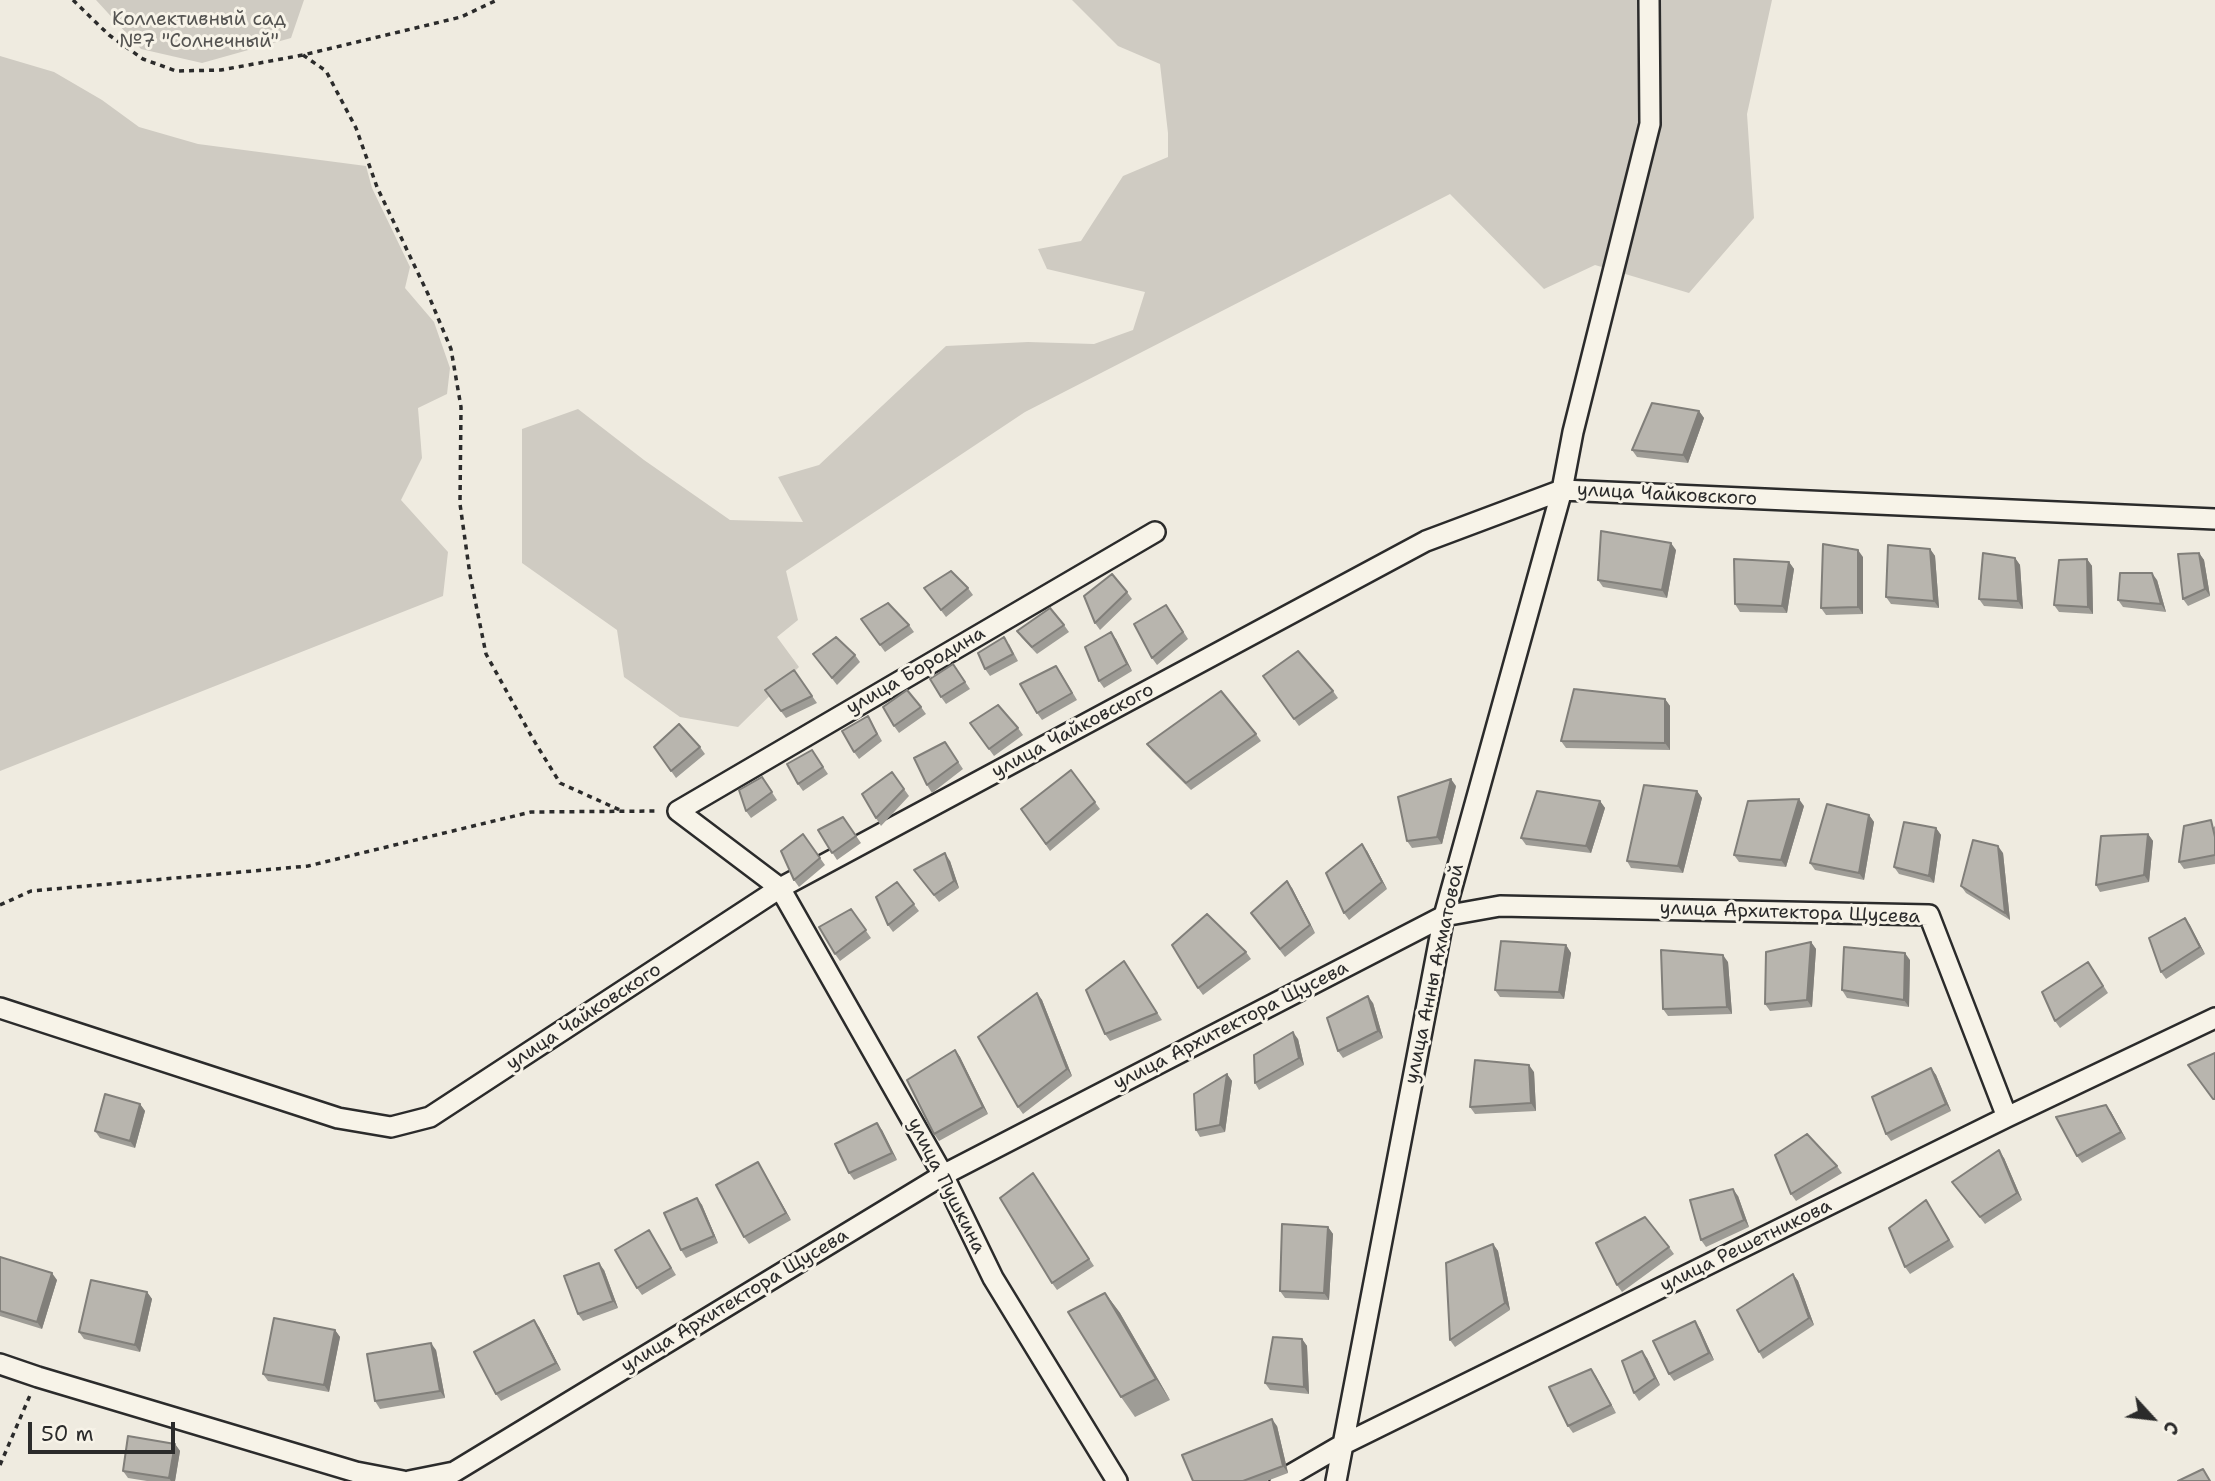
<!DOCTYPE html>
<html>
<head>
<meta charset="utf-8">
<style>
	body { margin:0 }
	#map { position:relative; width:2215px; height:1481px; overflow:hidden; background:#efebe0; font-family:"Shantell Sans",sans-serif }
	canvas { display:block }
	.north { position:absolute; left:2117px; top:1383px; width:70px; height:70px; -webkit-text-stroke:5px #f7f3e8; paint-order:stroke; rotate:117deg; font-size:19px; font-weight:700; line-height:28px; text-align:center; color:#2b2b2b }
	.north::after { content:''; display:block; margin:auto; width:24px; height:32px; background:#2b2b2b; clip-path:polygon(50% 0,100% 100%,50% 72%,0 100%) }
	.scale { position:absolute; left:28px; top:1422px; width:147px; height:32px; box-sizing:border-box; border:4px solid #2b2b2b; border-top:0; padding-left:9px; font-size:21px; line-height:24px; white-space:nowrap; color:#2b2b2b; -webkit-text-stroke:5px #f7f3e8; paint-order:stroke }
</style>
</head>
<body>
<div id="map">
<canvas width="2215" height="1481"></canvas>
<div class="north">С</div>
<div class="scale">50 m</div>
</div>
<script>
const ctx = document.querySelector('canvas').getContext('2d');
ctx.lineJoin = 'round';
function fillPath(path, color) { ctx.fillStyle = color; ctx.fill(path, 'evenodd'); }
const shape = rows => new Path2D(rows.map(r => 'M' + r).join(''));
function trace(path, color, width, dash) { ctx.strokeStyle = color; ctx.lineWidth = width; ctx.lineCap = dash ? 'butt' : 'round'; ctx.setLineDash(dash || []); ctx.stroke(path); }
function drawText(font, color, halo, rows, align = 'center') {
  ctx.font = font + ' "Shantell Sans",sans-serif'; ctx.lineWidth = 6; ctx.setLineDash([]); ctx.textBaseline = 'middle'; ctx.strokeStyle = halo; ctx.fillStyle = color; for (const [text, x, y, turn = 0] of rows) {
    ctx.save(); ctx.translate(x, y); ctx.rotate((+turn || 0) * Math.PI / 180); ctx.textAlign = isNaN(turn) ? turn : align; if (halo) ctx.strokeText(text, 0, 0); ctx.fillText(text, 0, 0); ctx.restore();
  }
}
fillPath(shape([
	[96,0,304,0,291,38,202,63,141,49],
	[1072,0,1772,0,1747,114,1754,218,1689,293,1595,265,1544,289,1450,194,1025,412,786,571,798,620,777,637,799,667,738,727,680,717,624,677,617,630,522,563,522,429,578,409,644,460,730,520,803,522,778,477,819,465,946,346,1028,342,1094,344,1133,330,1145,292,1047,269,1038,249,1081,241,1123,176,1168,157,1168,133,1160,64,1118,46],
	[0,56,54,72,102,100,139,127,198,144,366,166,372,188,410,267,405,288,434,322,450,368,447,394,418,408,422,458,401,500,448,552,443,596,0,771]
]), '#cfcbc2');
const minor = shape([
	[0,1008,338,1118,391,1127,430,1117,780,888,1426,541,1562,490,2215,519],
	[0,1364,38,1377,356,1472,403,1481],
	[409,1481,454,1472,943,1175,1444,916,1500,906,1929,915,2007,1117],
	[1117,1481,993,1278,943,1175,780,888,678,811,1155,532],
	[1280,1481,1342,1445,2007,1117,2215,1018],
	[1336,1481,1444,916,1562,490,1573,432,1650,124,1649,0]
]);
trace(minor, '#2b2b2b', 24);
trace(shape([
	[73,0,109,35,143,59,176,71,221,70,303,55,461,17,497,0],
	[303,55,326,71,356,128,377,187,428,294,451,349,461,407,460,504,470,575,486,654,533,739,560,783,622,811],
	[0,905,31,891,308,866,531,812,658,811],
	[0,1465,31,1393]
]), '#2b2b2b', 3.5, [5, 5]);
trace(minor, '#f7f3e8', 19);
fillPath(shape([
	[1699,411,1704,418,1688,463,1637,457,1632,450],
	[1930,549,1935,556,1939,608,1891,604,1886,597],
	[1676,550,1667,598,1603,587,1598,580],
	[2199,553,2204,560,2210,596,2188,606,2183,599],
	[1863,557,1863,614,1826,615,1821,608],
	[2015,558,2020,565,2023,609,1984,606,1979,599],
	[2087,559,2092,566,2093,614,2059,612,2054,605],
	[1789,562,1794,569,1787,613,1740,612,1735,604],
	[2157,580,2166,612,2123,607,2118,600],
	[924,588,968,588,973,595,946,617],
	[1127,592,1132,599,1100,630,1095,623],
	[1171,612,1188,639,1157,665,1152,658],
	[861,619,909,625,914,632,885,652],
	[1064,625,1069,632,1037,654,1022,638,1017,631],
	[1116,639,1132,671,1104,688,1099,681],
	[1009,644,1018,661,990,676,985,669],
	[813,654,855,655,860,662,837,685],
	[953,664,970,689,946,704,941,697],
	[794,670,817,703,786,718,765,690],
	[1061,673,1077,700,1042,720,1037,713],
	[1263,676,1333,691,1338,698,1299,726],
	[1665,699,1670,706,1670,750,1566,748,1561,741],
	[921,707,926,714,899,733,894,726],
	[868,716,882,741,859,759,854,752],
	[970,723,1018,728,1023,735,994,756],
	[1256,734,1261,741,1191,790,1152,751,1147,744],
	[945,742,963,769,932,793,927,785],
	[654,747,700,747,705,754,676,778],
	[812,750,828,774,803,791,798,784],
	[1071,770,1100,809,1050,851,1021,809],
	[892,772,909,796,881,826,876,818],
	[762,777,777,800,751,818,746,811],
	[1456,786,1442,844,1412,848,1407,841],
	[1697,791,1702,798,1683,873,1631,868,1627,861],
	[1600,801,1605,808,1591,853,1526,845,1521,838],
	[1804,806,1786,867,1739,862,1734,855],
	[1869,815,1874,822,1864,880,1815,870,1810,863],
	[843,817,861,843,837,860,818,830],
	[2215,826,2215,864,2184,869,2179,862],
	[1936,828,1941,835,1934,883,1899,874,1894,867],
	[803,834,825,865,799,887,794,880],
	[2148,834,2153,841,2149,882,2100,892,2096,885],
	[1367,851,1387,889,1349,920,1344,913],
	[2003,853,2010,920,1966,893,1961,886],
	[950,861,959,888,939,902,914,870],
	[897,882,919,911,893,932,888,925],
	[1292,888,1315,933,1285,957,1251,913],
	[851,909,871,938,840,961,835,954],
	[2185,918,2205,954,2166,979,2161,972],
	[1811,942,1816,949,1812,1007,1770,1011,1765,1004],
	[1566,945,1571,953,1564,999,1500,997,1495,990],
	[1246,952,1251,959,1203,995,1198,988],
	[1910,960,1909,1007,1847,998,1842,990],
	[1124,961,1162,1020,1110,1041,1105,1034],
	[1728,962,1732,1014,1668,1016,1663,1009],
	[2093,969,2108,993,2060,1028,2055,1021],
	[1037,993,1042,1000,1072,1076,1023,1114,1018,1107],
	[1373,1003,1383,1038,1343,1058,1338,1051],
	[1298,1039,1304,1065,1259,1090,1255,1083],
	[955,1050,960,1057,988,1114,939,1141,934,1134],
	[1931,1068,1936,1075,1951,1111,1891,1141,1886,1134],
	[1534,1072,1536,1111,1475,1114,1470,1107],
	[1227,1074,1232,1081,1225,1132,1200,1137,1196,1130],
	[140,1104,145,1111,135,1148,100,1138,95,1131],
	[2106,1105,2111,1112,2126,1139,2082,1163,2077,1156],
	[882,1130,897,1160,854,1180,849,1173],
	[2004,1158,2022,1200,1985,1224,1952,1182],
	[1837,1166,1842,1173,1796,1201,1791,1194],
	[762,1169,791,1220,749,1244,744,1237],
	[1033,1173,1094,1266,1057,1290,1052,1283],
	[1738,1196,1749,1227,1706,1247,1701,1240],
	[697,1198,702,1205,718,1243,686,1258,681,1250],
	[1931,1208,1954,1247,1910,1274,1905,1267],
	[1328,1227,1333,1234,1329,1300,1285,1298,1280,1291],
	[649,1230,676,1275,642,1295,637,1288],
	[1493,1244,1498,1251,1510,1310,1455,1347,1450,1340],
	[1669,1247,1674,1254,1622,1292,1617,1285],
	[0,1257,57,1280,42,1329,0,1316],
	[604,1270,618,1308,583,1321,578,1314],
	[1793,1274,1798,1281,1814,1325,1763,1359,1759,1352],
	[147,1292,152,1299,140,1352,84,1339,79,1332],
	[1105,1293,1120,1313,1170,1400,1135,1417,1121,1397],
	[539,1327,561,1370,501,1401,496,1394],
	[1700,1329,1714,1360,1674,1381,1669,1374],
	[335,1330,340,1337,329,1392,268,1381,263,1374],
	[1302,1339,1307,1346,1309,1394,1270,1390,1265,1383],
	[436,1350,445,1398,380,1409,375,1401],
	[1647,1358,1660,1385,1639,1401,1634,1393],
	[1591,1369,1616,1413,1573,1433,1568,1426],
	[1277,1426,1288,1473,1267,1481,1193,1481],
	[175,1444,180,1451,175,1481,147,1481,128,1478,123,1471]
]), '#9e9c96');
fillPath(shape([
	[1699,411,1704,418,1688,463,1683,455],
	[1671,543,1676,550,1667,598,1662,590],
	[1930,549,1935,556,1939,608,1934,601],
	[1858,550,1863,557,1863,614,1858,607],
	[2199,553,2204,560,2210,596,2205,589],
	[2015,558,2020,565,2023,609,2018,601],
	[2087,559,2092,566,2093,614,2088,607],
	[1789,562,1794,569,1787,613,1782,606],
	[2152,573,2157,580,2166,612,2161,604],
	[1111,632,1116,639,1132,671,1127,664],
	[1665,699,1670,706,1670,750,1665,743],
	[1451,779,1456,786,1442,844,1437,837],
	[1697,791,1702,798,1683,873,1678,866],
	[1799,799,1804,806,1786,867,1781,860],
	[1600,801,1605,808,1591,853,1586,846],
	[1869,815,1874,822,1864,880,1859,873],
	[1936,828,1941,835,1934,883,1929,876],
	[2148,834,2153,841,2149,882,2144,875],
	[1362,844,1367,851,1387,889,1382,882],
	[1998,846,2003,853,2010,920,2005,913],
	[945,853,950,861,959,888,954,881],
	[1287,881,1292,888,1315,933,1310,925],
	[2185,918,2190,925,2205,954,2200,947],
	[1811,942,1816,949,1812,1007,1807,1000],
	[1566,945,1571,953,1564,999,1559,992],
	[1905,953,1910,960,1909,1007,1904,1000],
	[1723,955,1728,962,1732,1014,1727,1007],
	[1037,993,1042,1000,1072,1076,1067,1069],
	[1368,996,1373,1003,1383,1038,1378,1031],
	[1293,1032,1298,1039,1304,1065,1299,1058],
	[955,1050,960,1057,988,1114,983,1107],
	[1529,1065,1534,1072,1536,1111,1531,1103],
	[1931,1068,1936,1075,1951,1111,1946,1104],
	[1227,1074,1232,1081,1225,1132,1220,1125],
	[140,1104,145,1111,135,1148,130,1141],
	[2106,1105,2111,1112,2126,1139,2121,1132],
	[877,1123,882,1130,897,1160,892,1153],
	[1999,1150,2004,1158,2022,1200,2017,1193],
	[758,1162,762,1169,791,1220,786,1213],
	[1733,1189,1738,1196,1749,1227,1744,1220],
	[697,1198,702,1205,718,1243,714,1236],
	[1328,1227,1333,1234,1329,1300,1324,1293],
	[1493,1244,1498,1251,1510,1310,1505,1303],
	[599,1263,604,1270,618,1308,613,1301],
	[52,1273,57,1280,42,1329,37,1322],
	[1793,1274,1798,1281,1814,1325,1809,1318],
	[147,1292,152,1299,140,1352,135,1345],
	[1105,1293,1120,1313,1170,1400,1156,1379],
	[534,1320,539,1327,561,1370,556,1363],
	[1695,1321,1700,1329,1714,1360,1709,1353],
	[335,1330,340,1337,329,1392,324,1385],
	[1302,1339,1307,1346,1309,1394,1304,1387],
	[431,1343,436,1350,445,1398,440,1391],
	[1642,1351,1647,1358,1660,1385,1655,1378],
	[1591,1369,1596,1376,1616,1413,1611,1405],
	[1272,1419,1277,1426,1288,1473,1283,1466],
	[175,1444,180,1451,175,1481,171,1481,169,1478]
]), '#817f7a');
const building = shape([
	[1652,403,1699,411,1683,455,1632,450,1652,403],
	[1601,531,1671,543,1662,590,1598,580,1601,531],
	[1823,544,1858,550,1858,607,1821,608,1823,544],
	[1888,545,1930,549,1934,601,1886,597,1888,545],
	[1983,553,2015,558,2018,601,1979,599,1983,553],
	[2199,553,2205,589,2183,599,2178,554,2199,553],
	[1734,559,1789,562,1782,606,1735,604,1734,559],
	[2087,559,2088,607,2054,605,2059,560,2087,559],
	[951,571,968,588,941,610,924,588,951,571],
	[2120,573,2152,573,2161,604,2118,600,2120,573],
	[1112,574,1127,592,1095,623,1084,596,1112,574],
	[888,603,909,625,880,645,861,619,888,603],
	[1166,605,1183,632,1152,658,1134,624,1166,605],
	[1050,608,1064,625,1032,647,1017,631,1050,608],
	[1111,632,1127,664,1099,681,1085,647,1111,632],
	[836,637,855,655,832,678,813,654,836,637],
	[1004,637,1013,654,985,669,978,653,1004,637],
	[1298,651,1333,691,1294,719,1263,676,1298,651],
	[953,664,965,682,941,697,930,679,953,664],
	[1056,666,1072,693,1037,713,1020,684,1056,666],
	[794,670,812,696,781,711,765,690,794,670],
	[1574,689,1665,699,1665,743,1561,741,1574,689],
	[907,690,921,707,894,726,883,707,907,690],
	[1221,691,1256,734,1186,783,1147,744,1221,691],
	[998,705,1018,728,989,749,970,723,998,705],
	[868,716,877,734,854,752,842,731,868,716],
	[679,724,700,747,671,771,654,747,679,724],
	[945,742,958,762,927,785,914,758,945,742],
	[812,750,823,767,798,784,787,764,812,750],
	[1071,770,1095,802,1046,844,1021,809,1071,770],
	[892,772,904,789,876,818,862,794,892,772],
	[762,777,772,792,746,811,739,790,762,777],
	[1451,779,1437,837,1407,841,1398,797,1451,779],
	[1644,785,1697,791,1678,866,1627,861,1644,785],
	[1537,791,1600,801,1586,846,1521,838,1537,791],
	[1799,799,1781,860,1734,855,1748,801,1799,799],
	[1827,804,1869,815,1859,873,1810,863,1827,804],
	[843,817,856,836,832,853,818,830,843,817],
	[2211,820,2215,837,2215,855,2179,862,2184,826,2211,820],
	[1904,822,1936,828,1929,876,1894,867,1904,822],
	[803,834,820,858,794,880,781,851,803,834],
	[2148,834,2144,875,2096,885,2101,836,2148,834],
	[1973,840,1998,846,2005,913,1961,886,1973,840],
	[1362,844,1382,882,1344,913,1326,873,1362,844],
	[945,853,954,881,934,895,914,870,945,853],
	[1287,881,1310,925,1280,949,1251,913,1287,881],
	[897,882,914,904,888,925,876,897,897,882],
	[851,909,866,930,835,954,819,927,851,909],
	[1207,914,1246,952,1198,988,1172,945,1207,914],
	[2185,918,2200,947,2161,972,2149,938,2185,918],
	[1501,941,1566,945,1559,992,1495,990,1501,941],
	[1811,942,1807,1000,1765,1004,1766,952,1811,942],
	[1844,947,1905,953,1904,1000,1842,990,1844,947],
	[1661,950,1723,955,1727,1007,1663,1009,1661,950],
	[1124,961,1157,1013,1105,1034,1086,990,1124,961],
	[2088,962,2103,986,2055,1021,2042,992,2088,962],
	[1037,993,1067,1069,1018,1107,978,1037,1037,993],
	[1368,996,1378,1031,1338,1051,1327,1018,1368,996],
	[1293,1032,1299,1058,1255,1083,1254,1055,1293,1032],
	[955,1050,983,1107,934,1134,907,1080,955,1050],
	[2215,1053,2215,1099,2213,1099,2188,1065,2215,1053],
	[1475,1060,1529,1065,1531,1103,1470,1107,1475,1060],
	[1931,1068,1946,1104,1886,1134,1872,1097,1931,1068],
	[1227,1074,1220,1125,1196,1130,1194,1094,1227,1074],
	[105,1094,140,1104,130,1141,95,1131,105,1094],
	[2106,1105,2121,1132,2077,1156,2056,1117,2106,1105],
	[877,1123,892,1153,849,1173,835,1144,877,1123],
	[1807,1134,1837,1166,1791,1194,1775,1155,1807,1134],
	[1999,1150,2017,1193,1980,1217,1952,1182,1999,1150],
	[758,1162,786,1213,744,1237,716,1185,758,1162],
	[1033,1173,1089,1259,1052,1283,1000,1198,1033,1173],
	[1733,1189,1744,1220,1701,1240,1690,1200,1733,1189],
	[697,1198,714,1236,681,1250,664,1213,697,1198],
	[1926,1200,1949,1240,1905,1267,1889,1228,1926,1200],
	[1645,1217,1669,1247,1617,1285,1596,1243,1645,1217],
	[1282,1224,1328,1227,1324,1293,1280,1291,1282,1224],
	[649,1230,671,1268,637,1288,615,1250,649,1230],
	[1493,1244,1505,1303,1450,1340,1446,1263,1493,1244],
	[0,1257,52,1273,37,1322,0,1311,0,1257],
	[599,1263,613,1301,578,1314,564,1276,599,1263],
	[1793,1274,1809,1318,1759,1352,1737,1310,1793,1274],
	[91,1280,147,1292,135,1345,79,1332,91,1280],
	[1105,1293,1156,1379,1121,1397,1068,1312,1105,1293],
	[274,1318,335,1330,324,1385,263,1374,274,1318],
	[534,1320,556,1363,496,1394,474,1352,534,1320],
	[1695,1321,1709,1353,1669,1374,1653,1341,1695,1321],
	[1273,1337,1302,1339,1304,1387,1265,1383,1273,1337],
	[431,1343,440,1391,375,1401,367,1354,431,1343],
	[1642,1351,1655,1378,1634,1393,1622,1361,1642,1351],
	[1591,1369,1611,1405,1568,1426,1549,1387,1591,1369],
	[1272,1419,1283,1466,1243,1481,1193,1481,1182,1455,1272,1419],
	[128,1436,175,1444,169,1478,123,1471,128,1436],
	[2203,1469,2210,1481,2178,1481,2203,1469]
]);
fillPath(building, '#b8b5ae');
trace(building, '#817f7a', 2);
drawText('19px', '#545351', '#f7f3e8', [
	["Коллективный сад",199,20],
	["№7 \"Солнечный\"",199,42]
]);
drawText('19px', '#2b2b2b', '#f7f3e8', [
	["улица Чайковского",1667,495,3],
	["улица Бородина",916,671,-30],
	["улица Чайковского",1073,731,-28],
	["улица Архитектора Щусева",1790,913,2],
	["улица Анны Ахматовой",1435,974,-78],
	["улица Чайковского",584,1017,-33],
	["улица Архитектора Щусева",1231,1026,-27],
	["улица Пушкина",946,1186,63],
	["улица Решетникова",1746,1246,-26],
	["улица Архитектора Щусева",735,1301,-31]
]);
</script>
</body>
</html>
